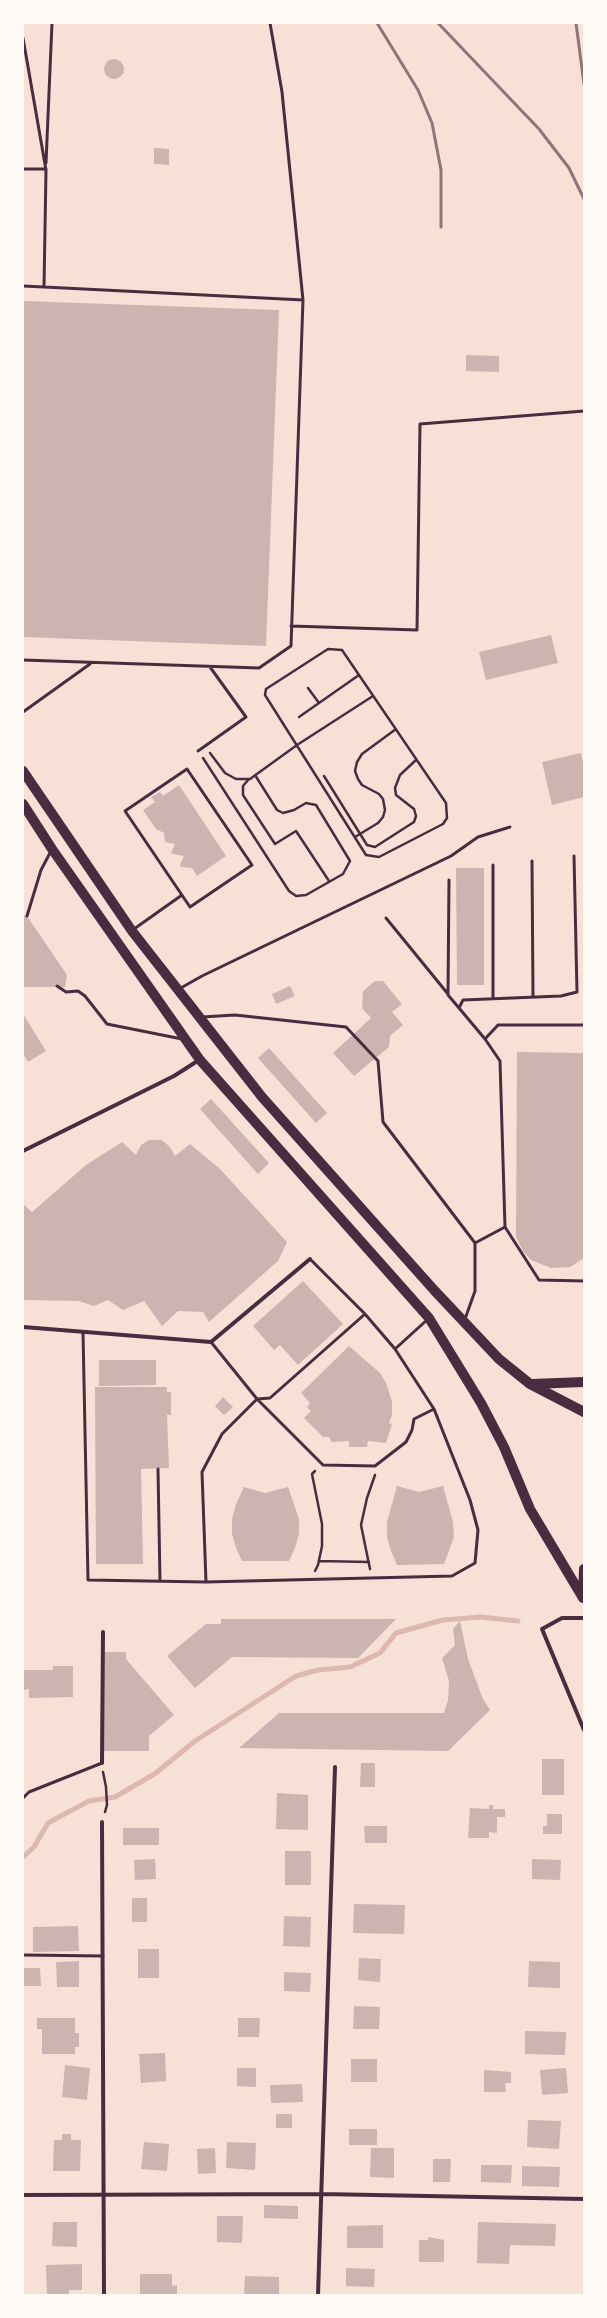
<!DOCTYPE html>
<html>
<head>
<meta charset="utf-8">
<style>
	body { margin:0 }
	#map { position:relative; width:607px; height:2318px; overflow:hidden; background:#f7e1d7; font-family:"Work Sans",sans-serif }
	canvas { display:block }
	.frame { position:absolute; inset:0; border:24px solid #fffaf5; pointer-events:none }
</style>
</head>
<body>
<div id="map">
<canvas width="607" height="2318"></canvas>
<div class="frame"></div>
</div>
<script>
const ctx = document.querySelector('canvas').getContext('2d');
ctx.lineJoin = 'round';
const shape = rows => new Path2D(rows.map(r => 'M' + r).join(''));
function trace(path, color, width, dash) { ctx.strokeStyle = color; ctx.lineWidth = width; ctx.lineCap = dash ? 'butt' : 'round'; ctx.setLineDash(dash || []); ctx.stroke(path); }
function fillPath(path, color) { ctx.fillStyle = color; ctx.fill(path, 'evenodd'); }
trace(shape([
	[23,1857,34,1847,48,1823,89,1801,115,1797,156,1773,195,1741,296,1676,318,1670,350,1667,380,1653,396,1633,443,1620,481,1617,518,1621]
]), '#dcb8b0', 5);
fillPath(shape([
	'104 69a10 10 0 1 1 20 0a10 10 0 1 1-20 0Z',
	[154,148,169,149,169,165,154,164],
	[23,301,279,310,266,646,23,637],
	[466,355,499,356,499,372,466,371],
	[551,635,558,663,486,680,479,652],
	[581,753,584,767,584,797,552,805,542,762],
	[179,785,226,856,197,876,192,868,181,867,180,865,184,856,173,854,171,853,175,844,165,842,164,833,156,829,143,810,155,802,151,797,160,792,163,796],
	[456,868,484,868,484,985,457,985],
	[23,915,27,916,67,975,65,987,23,987],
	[375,981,383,981,402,1004,392,1012,403,1025,390,1036,389,1047,354,1076,333,1053,371,1018,362,1008,363,991],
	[290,986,295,996,276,1004,272,994],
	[23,1014,46,1051,28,1062,23,1054],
	[269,1048,327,1113,316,1123,258,1058],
	[517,1052,584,1053,584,1258,570,1267,551,1268,531,1260,523,1251,516,1237],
	[211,1099,269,1163,258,1174,200,1109],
	[149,1140,162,1140,170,1147,175,1156,190,1144,220,1169,287,1242,278,1261,209,1322,203,1312,178,1311,162,1326,144,1301,123,1310,108,1300,94,1306,79,1301,23,1300,23,1204,32,1212,86,1165,122,1142,136,1155,141,1145],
	[303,1281,343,1324,298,1365,280,1345,274,1350,253,1326],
	[349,1346,380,1373,386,1383,392,1401,392,1415,389,1423,392,1424,386,1443,368,1441,367,1447,349,1447,349,1441,332,1442,329,1437,323,1437,304,1418,311,1411,307,1407,310,1403,301,1393],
	[99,1360,156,1360,156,1385,99,1386],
	[95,1387,167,1387,167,1392,171,1392,171,1415,167,1415,169,1468,141,1469,143,1564,96,1564],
	[223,1397,233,1407,224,1415,215,1406],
	[397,1486,419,1492,443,1486,453,1522,454,1537,444,1564,397,1565,391,1551,387,1537,387,1522],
	[244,1487,265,1493,288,1487,299,1519,299,1534,295,1548,289,1561,242,1561,236,1548,232,1534,232,1519,236,1504],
	[221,1619,396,1619,358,1658,232,1657,195,1688,167,1656,206,1624,221,1624],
	[460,1621,468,1659,483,1699,490,1710,448,1751,239,1748,279,1713,444,1713,448,1700,449,1681,442,1658,455,1645,453,1629],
	[103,1652,126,1652,126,1659,174,1715,149,1736,149,1751,103,1751],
	[53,1666,73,1666,73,1697,29,1698,29,1689,23,1690,23,1670,53,1670],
	[542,1759,564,1759,564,1795,542,1795],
	[361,1763,375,1763,375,1787,360,1787],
	[277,1793,308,1795,308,1830,276,1829],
	[489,1805,493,1805,493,1809,505,1809,505,1817,497,1817,497,1833,489,1832,489,1838,468,1838,470,1808,489,1809],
	[547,1814,562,1814,562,1834,543,1834,543,1826,547,1826],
	[364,1826,387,1826,387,1843,365,1843],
	[123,1828,159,1828,159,1845,123,1845],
	[285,1851,311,1851,311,1885,285,1885],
	[155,1859,156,1879,135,1880,134,1860],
	[532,1859,561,1860,560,1880,532,1879],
	[132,1898,147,1898,147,1922,132,1922],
	[354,1904,405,1905,404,1934,353,1933],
	[284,1916,311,1917,310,1947,283,1946],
	[78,1926,79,1951,33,1952,33,1927],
	[138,1949,159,1949,159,1978,138,1978],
	[359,1958,381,1959,380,1982,358,1980],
	[79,1961,79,1987,57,1987,56,1962],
	[529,1961,560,1962,560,1988,528,1987],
	[23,1968,40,1968,41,1986,23,1986],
	[284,1972,311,1973,310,1992,284,1991],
	[354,2006,380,2007,379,2029,353,2029],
	[37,2018,75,2018,75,2033,79,2033,79,2047,75,2047,75,2054,42,2054,42,2029,37,2029],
	[238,2018,260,2018,259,2037,238,2037],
	[525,2031,566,2032,565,2055,525,2054],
	[165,2053,166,2081,141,2083,139,2054],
	[351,2059,377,2059,377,2082,351,2082],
	[65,2065,90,2068,87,2100,62,2097],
	[237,2068,256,2068,256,2087,237,2086],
	[566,2068,568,2093,542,2095,540,2070],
	[484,2070,511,2072,511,2083,505,2083,506,2092,484,2092],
	[302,2084,303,2102,271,2103,270,2085],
	[276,2114,292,2114,292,2128,276,2128],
	[528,2120,561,2121,559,2149,527,2147],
	[349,2129,377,2129,377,2145,349,2145],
	[62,2134,71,2134,71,2140,81,2140,80,2171,53,2171,54,2140,62,2140],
	[144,2142,169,2144,167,2171,141,2169],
	[227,2142,256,2143,255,2170,226,2168],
	[215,2148,216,2173,198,2174,197,2149],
	[371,2148,394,2148,394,2178,370,2177],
	[433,2159,451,2159,450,2182,433,2182],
	[481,2165,512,2165,511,2183,481,2182],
	[522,2166,560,2167,559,2187,522,2186],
	[264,2205,298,2206,298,2219,264,2218],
	[217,2216,243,2216,242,2243,217,2242],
	[53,2222,77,2222,77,2247,52,2246],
	[478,2222,556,2224,555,2246,510,2245,509,2264,477,2263],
	[383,2225,383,2248,347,2248,347,2226],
	[428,2237,444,2240,444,2262,419,2262,419,2240,428,2240],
	[82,2264,82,2290,69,2290,69,2295,47,2295,46,2265],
	[346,2268,375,2269,374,2287,346,2286],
	[140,2274,172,2274,172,2286,177,2285,177,2294,140,2295],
	[245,2276,279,2277,279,2295,244,2295]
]), '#ccb4b1');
trace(shape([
	[328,649,342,650,446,803,447,818,443,824,379,857,366,855,265,695,266,689,328,649],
	[308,688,319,703],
	[299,717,359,675],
	[210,753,225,773,236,779,250,779,297,745,373,696],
	[203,758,289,891,296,896,306,895,343,874,350,861,316,805,306,803,294,810,283,813,277,810,255,775],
	[324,776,367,845,375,847,414,822,416,816,414,809,396,795,395,788,400,775,416,760],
	[249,779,243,786,243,795,275,844,296,831,329,881],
	[355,837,378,823,383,817,385,810,383,799,379,794,362,785,358,779,355,771,357,762,362,754,396,729],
	[319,1561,369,1562],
	[370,1569,361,1525,367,1498,375,1475],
	[315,1571,318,1565,322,1546,322,1524,312,1474,315,1471],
	[103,1772,106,1787,107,1805,105,1812]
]), '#4a2c40', 2.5);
trace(shape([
	[270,23,282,92,303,300],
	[23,38,46,170,44,287,23,286],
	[46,163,52,23],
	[23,169,46,169],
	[291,626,417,630,420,424,584,411],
	[23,660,259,668,291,646,303,300,44,287],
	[23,712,90,664],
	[198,751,246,717,210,667],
	[187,769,252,865,190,907,125,811,187,769],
	[532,861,533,996],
	[493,865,493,998],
	[449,880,448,995,459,1008],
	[27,916,41,870,51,851],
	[386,918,448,994],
	[134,929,182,895],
	[57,986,66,992,78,991,85,996,107,1024,182,1039],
	[179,989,202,976,451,856,478,837,510,827],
	[202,1017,235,1015,346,1027,378,1061,383,1122,475,1243,475,1291,465,1319],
	[485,1039,459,1008,463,1000,561,996,577,992,574,856],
	[505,1227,500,1061,485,1039,498,1025,584,1025],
	[475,1243,505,1227,539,1280,584,1281],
	[365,1314,270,1398,257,1399,222,1434,202,1472,206,1582,452,1576,475,1563,478,1530,470,1500,434,1409],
	[83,1332,88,1580,206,1582],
	[211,1342,257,1399,323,1465,375,1466,406,1442,412,1430,414,1419,434,1409,395,1349,365,1314,310,1259],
	[395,1349,428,1319],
	[158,1469,160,1581],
	[23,1798,29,1792,102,1763],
	[23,1955,103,1956]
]), '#4a2c40', 3);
trace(shape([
	[23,1151,174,1076,199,1060],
	[23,1327,211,1342,310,1259],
	[584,1618,562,1618,542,1629,584,1730],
	[102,1763,103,1632],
	[102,1822,104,2295],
	[23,2195,322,2194,584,2199],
	[318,2295,335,1767]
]), '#4a2c40', 4);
trace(shape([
	[23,771,132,931,262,1097,434,1290,499,1359,530,1384,584,1412],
	[23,804,52,849,200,1060,429,1318,481,1403,504,1447,530,1509,583,1598],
	[532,1384,584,1382],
	[583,1597,584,1569]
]), '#4a2c40', 10);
trace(shape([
	[377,23,418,90,432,123,441,170,441,227],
	[438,23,539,129,569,168,584,199],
	[576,23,584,84]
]), '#8f747c', 3);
</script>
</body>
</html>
